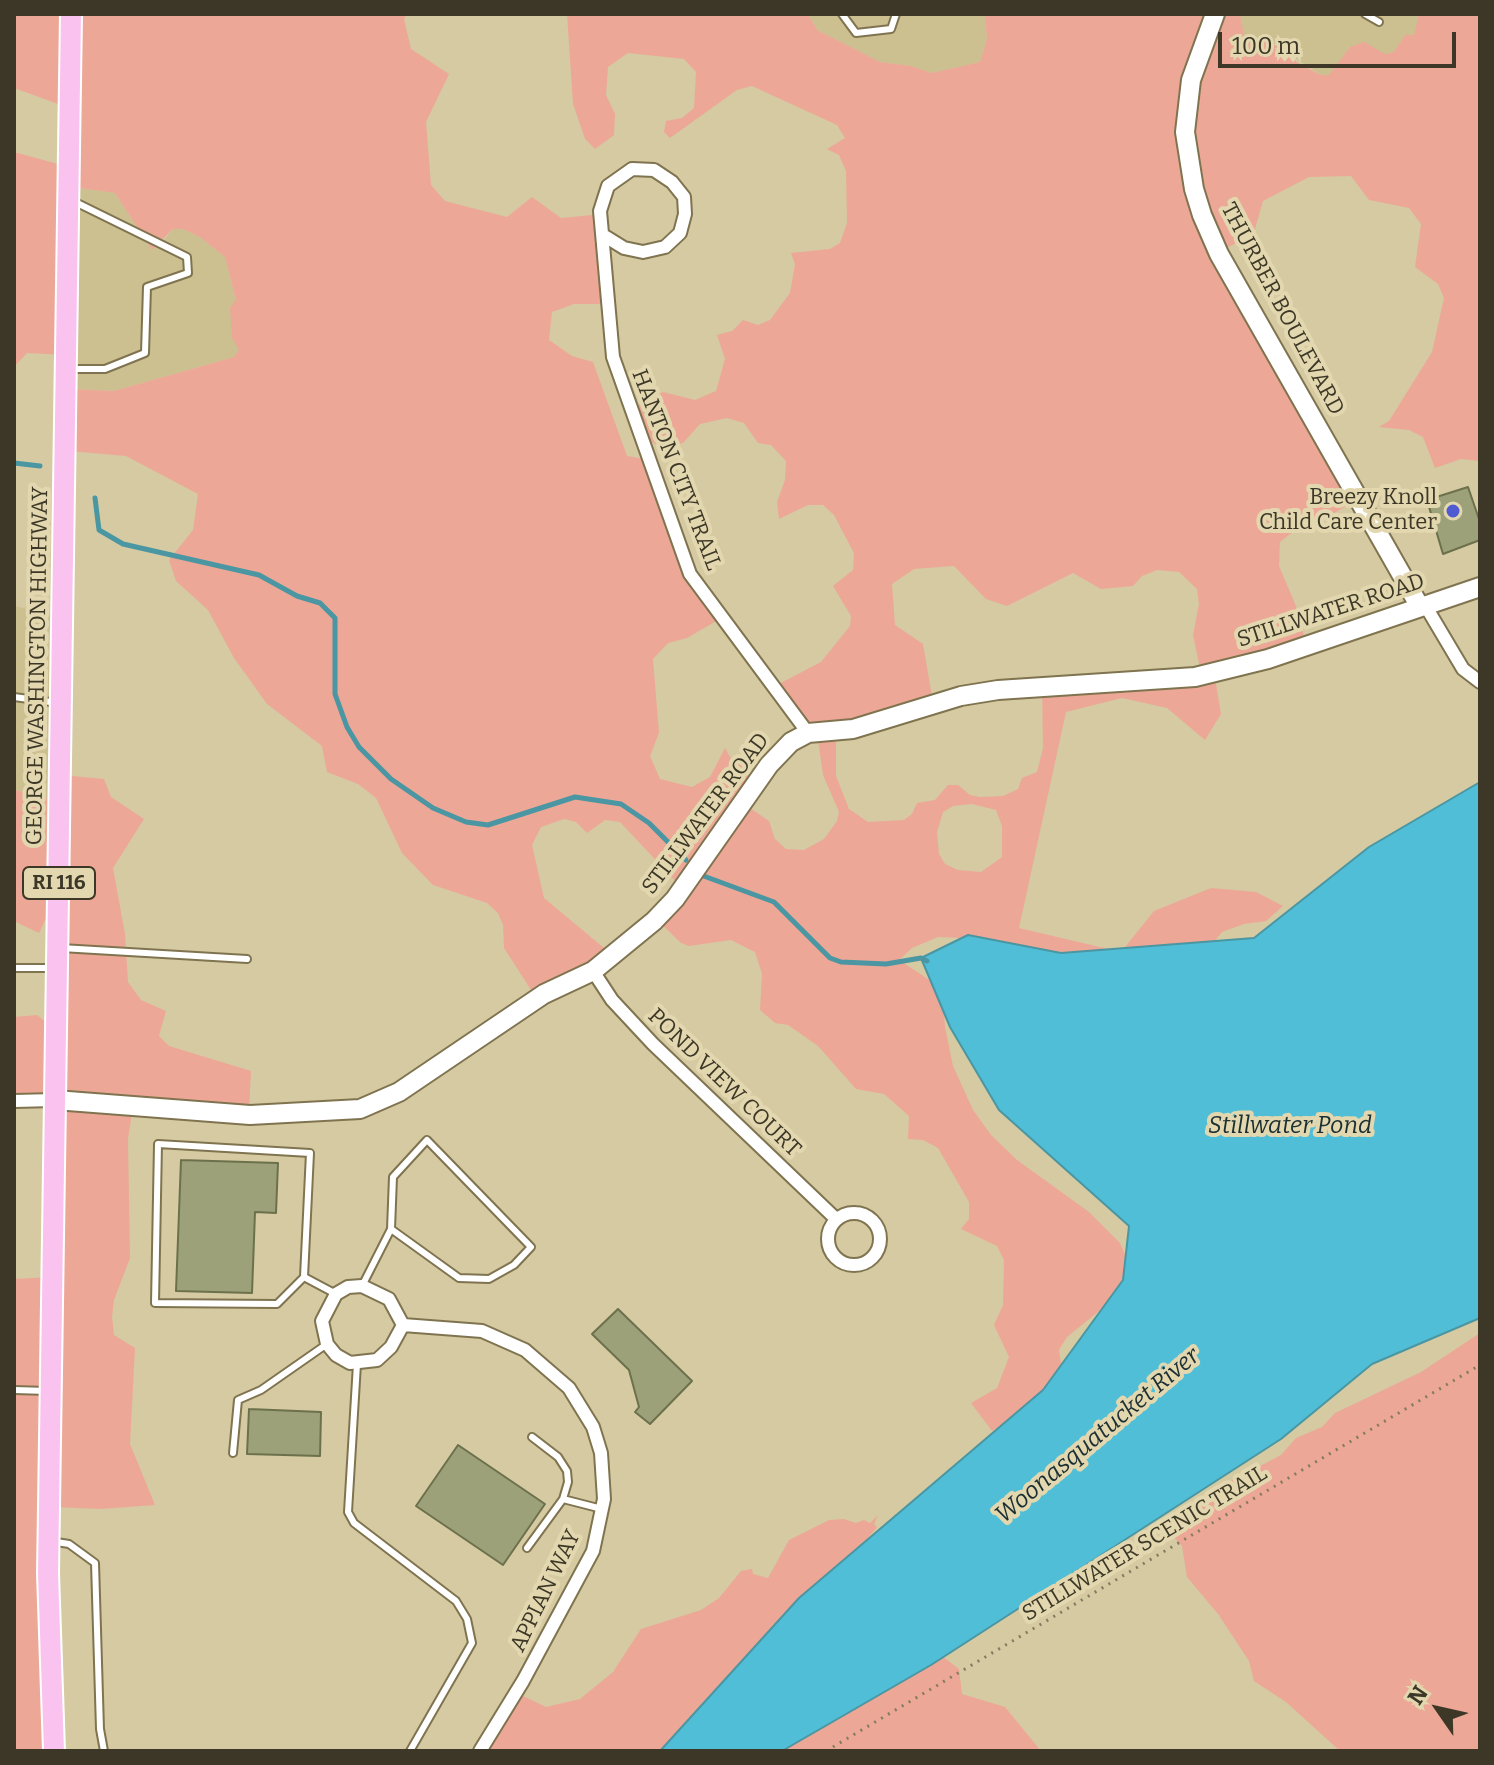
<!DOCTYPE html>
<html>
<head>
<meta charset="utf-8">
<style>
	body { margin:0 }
	#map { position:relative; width:1494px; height:1765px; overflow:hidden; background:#d5caa2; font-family:Bitter,serif }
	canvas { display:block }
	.frame { position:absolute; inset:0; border:16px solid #3c3727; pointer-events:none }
	.north { position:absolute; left:1398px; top:1669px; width:80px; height:80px; -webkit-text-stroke:6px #e2d7ae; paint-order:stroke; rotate:304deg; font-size:22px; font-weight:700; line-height:32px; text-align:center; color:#3c3727 }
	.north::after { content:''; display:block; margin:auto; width:28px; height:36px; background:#3c3727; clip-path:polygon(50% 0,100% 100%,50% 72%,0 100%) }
	.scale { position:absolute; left:1218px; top:32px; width:238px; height:36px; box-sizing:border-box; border:4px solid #3c3727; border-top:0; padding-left:10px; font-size:24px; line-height:28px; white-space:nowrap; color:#3c3727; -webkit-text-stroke:6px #e2d7ae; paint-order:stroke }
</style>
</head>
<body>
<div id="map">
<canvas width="1494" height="1765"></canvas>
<div class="frame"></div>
<div class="north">N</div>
<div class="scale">100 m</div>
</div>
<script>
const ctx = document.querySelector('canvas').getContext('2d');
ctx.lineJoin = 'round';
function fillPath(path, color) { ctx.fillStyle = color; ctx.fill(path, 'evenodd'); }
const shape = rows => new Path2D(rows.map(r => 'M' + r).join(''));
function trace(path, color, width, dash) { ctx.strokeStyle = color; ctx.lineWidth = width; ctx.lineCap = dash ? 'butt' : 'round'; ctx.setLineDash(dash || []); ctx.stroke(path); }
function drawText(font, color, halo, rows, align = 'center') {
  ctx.font = font + ' Bitter,serif'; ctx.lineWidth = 8; ctx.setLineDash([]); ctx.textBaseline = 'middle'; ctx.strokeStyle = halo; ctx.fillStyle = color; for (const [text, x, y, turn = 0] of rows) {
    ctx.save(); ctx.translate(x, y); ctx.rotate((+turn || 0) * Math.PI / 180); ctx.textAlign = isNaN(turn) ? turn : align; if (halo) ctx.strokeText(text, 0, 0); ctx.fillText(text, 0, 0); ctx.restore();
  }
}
fillPath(shape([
	[808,14,985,14,987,39,980,62,932,73,911,66,880,62,817,30],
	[1240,14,1419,14,1421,16,1414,35,1405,35,1394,52,1385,54,1350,47,1330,75,1321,75,1269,41,1244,36],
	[72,187,115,193,152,249,161,244,173,229,183,229,200,237,225,257,236,300,239,349,234,357,114,391,70,389],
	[14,606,64,617,57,797,46,800,46,796,14,790]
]), '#ccbf90');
fillPath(shape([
	[14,14,407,14,404,19,411,49,449,74,426,122,431,185,445,201,507,217,532,197,561,218,603,214,606,304,574,304,552,312,549,340,572,356,593,362,627,456,646,459,687,572,718,620,687,638,668,643,653,659,659,733,650,756,660,779,692,787,710,777,725,748,730,757,757,777,741,802,769,821,775,839,786,849,804,850,824,839,837,821,839,812,823,775,817,733,805,732,775,686,821,662,850,626,851,616,833,586,853,570,854,553,834,515,823,505,808,505,779,519,777,502,785,480,786,461,771,445,758,443,744,423,727,418,700,424,683,443,661,447,636,433,628,410,663,392,695,400,716,391,725,359,717,335,732,331,743,320,758,325,770,320,790,293,795,264,791,253,830,249,840,243,847,223,846,171,839,155,827,149,845,138,837,125,752,86,737,90,670,138,664,132,666,121,682,118,694,108,696,72,684,59,628,53,608,67,606,95,615,114,614,135,595,149,585,139,573,104,567,14,808,14,817,30,880,62,911,66,932,73,980,62,987,39,985,14,1240,14,1244,36,1269,41,1298,63,1321,75,1329,75,1350,47,1364,42,1385,54,1394,52,1405,35,1414,35,1419,14,1480,14,1480,461,1461,459,1435,468,1423,437,1409,430,1379,427,1389,421,1432,352,1444,298,1438,284,1415,267,1421,224,1409,208,1369,200,1351,176,1309,177,1263,201,1253,236,1219,251,1356,500,1326,518,1304,523,1280,542,1279,566,1296,606,1305,640,1214,672,1221,714,1205,740,1167,708,1122,698,1066,712,1019,928,1121,952,1154,911,1211,888,1256,892,1283,906,1266,921,1244,924,1222,932,1200,959,1107,977,962,938,938,937,912,948,899,960,928,979,943,995,945,1027,953,1066,973,1110,991,1135,1017,1160,1089,1212,1120,1243,1125,1255,1126,1277,1109,1303,1067,1337,1059,1350,1064,1382,1053,1396,992,1431,971,1403,997,1388,1009,1357,994,1325,1003,1305,1004,1260,997,1246,961,1229,969,1219,969,1202,938,1148,923,1140,908,1139,909,1116,884,1094,856,1089,818,1046,788,1025,775,1023,760,1010,762,974,755,952,731,940,689,946,681,943,655,918,680,886,620,822,605,820,587,833,576,822,564,819,541,827,532,845,544,898,610,953,535,996,504,948,503,925,498,913,487,903,433,885,402,853,376,798,358,784,327,772,322,746,267,704,234,658,208,610,176,581,169,560,193,530,198,494,126,456,69,451,70,389,114,391,234,357,239,349,232,338,230,308,236,300,225,257,200,237,183,229,173,229,152,250,115,193,72,187,67,355,27,353,14,367,14,152,69,167,72,109,14,88],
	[954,566,986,599,1007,606,1073,573,1101,589,1133,586,1142,576,1157,570,1179,572,1197,589,1199,604,1193,635,1201,673,1042,686,1043,748,1037,772,1022,778,1018,789,1003,796,980,797,970,795,958,785,948,785,935,800,917,803,912,814,904,820,868,822,849,809,836,776,836,730,933,702,923,644,895,625,892,584,914,569],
	[972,804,996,810,1002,826,1002,857,981,872,958,870,945,864,939,854,937,832,943,812,953,806],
	[62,775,104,779,111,797,144,819,113,868,125,934,128,982,141,1000,166,1011,159,1036,169,1046,251,1071,249,1112,133,1106,128,1139,130,1258,114,1300,112,1317,114,1335,135,1348,130,1444,155,1505,100,1509,55,1507,57,1751,14,1751,14,1279,52,1277,56,1102,14,1109,14,1017,37,1015,58,1032,59,891,39,933,14,921,14,790,46,796,47,800,57,797],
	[1480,1333,1480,1751,1340,1751,1286,1702,1254,1681,1249,1661,1218,1614,1187,1577,1182,1546,1161,1523,1202,1496,1281,1455,1296,1438,1322,1427,1335,1413,1421,1372],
	[878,1515,874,1524,877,1527,854,1555,676,1751,476,1751,517,1693,546,1707,580,1699,613,1672,641,1629,701,1610,719,1598,741,1571,752,1569,753,1574,768,1578,789,1540,829,1520,844,1519,856,1523,864,1520,870,1523],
	[942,1656,959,1669,962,1694,1005,1707,1041,1751,782,1751]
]), '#eda796');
const water = shape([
	[1480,782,1480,1318,1372,1364,1281,1439,931,1665,782,1751,660,1751,799,1598,1043,1390,1123,1280,1129,1226,999,1110,950,1027,921,958,968,935,1061,953,1254,938,1369,847,1480,782]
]);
fillPath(water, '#50bed6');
trace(water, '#4a96a2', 2);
trace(shape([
	[14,463,40,466],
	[95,498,99,530,123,544,259,575,297,596,320,603,335,618,335,694,347,727,359,747,391,779,433,808,466,822,488,825,575,797,621,804,649,823,686,860],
	[701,875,774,902,830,958,841,962,886,964,921,958,927,961]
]), '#4a96a2', 5);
const building = shape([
	[1468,487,1480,522,1480,540,1443,554,1427,500,1468,487],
	[181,1160,278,1163,276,1213,255,1212,252,1293,176,1291,181,1160],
	[618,1309,692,1381,650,1424,635,1412,639,1407,629,1370,592,1334,618,1309],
	[249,1409,321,1412,320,1456,247,1454,249,1409],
	[458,1445,545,1504,503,1565,416,1506,458,1445]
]);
fillPath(building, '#9ca17a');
trace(building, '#6c714c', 2);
const lane = shape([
	[842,14,856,33,891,29,896,14],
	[1365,14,1379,22],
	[71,369,105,369,145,353,147,287,188,273,187,257,71,200],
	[14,697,58,703],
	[61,948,247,959],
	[14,968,53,968],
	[304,1277,277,1304,155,1303,158,1144,310,1153,304,1277,336,1294],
	[362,1286,391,1229,459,1278,489,1279,514,1265,531,1247,427,1140,393,1177,391,1229],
	[357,1364,348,1512,354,1523,456,1601,467,1619,472,1643,410,1751],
	[14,1390,48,1391],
	[532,1437,558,1457,567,1471,568,1482,563,1499],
	[233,1453,238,1400,261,1390,327,1344],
	[50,1541,69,1544,95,1563,100,1729,104,1751],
	[527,1548,563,1499,602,1509]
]);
const street = shape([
	[603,235,624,248,643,252,665,247,680,233,685,214,684,197,672,182,654,170,632,169,608,186,600,211,613,357,690,574,808,733],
	[1425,605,1463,669,1480,682],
	[593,971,612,1000,653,1044,835,1218],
	[14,1101,55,1100],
	'828 1239a26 26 0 1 1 52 0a26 26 0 1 1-52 0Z',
	[362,1286,389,1299,403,1325,391,1347,377,1360,350,1363,336,1355,327,1344,322,1321,336,1294,348,1287,362,1286],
	[403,1325,482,1331,525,1350,569,1388,593,1427,601,1453,604,1499,593,1551,523,1681,480,1751]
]);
const secondary = shape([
	[1215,14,1191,80,1185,132,1194,189,1202,215,1219,254,1420,607],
	[55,1100,250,1115,360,1109,399,1092,544,994,593,971,654,921,675,899,769,765,791,742,808,733,853,729,961,696,998,690,1195,677,1268,659,1480,587]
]);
const primary = shape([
	[54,1751,48,1573,71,14]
]);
trace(lane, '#7f744f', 10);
trace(street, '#7f744f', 16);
trace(secondary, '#7f744f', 22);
trace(primary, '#fff', 24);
trace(shape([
	[826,1751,1480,1365]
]), '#847c61', 3, [2, 6]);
trace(lane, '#fff', 6);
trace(street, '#fff', 12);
trace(secondary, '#fff', 18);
trace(primary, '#fac3ef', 20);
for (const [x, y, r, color] of [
	[1453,511,8,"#4f5bd1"]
]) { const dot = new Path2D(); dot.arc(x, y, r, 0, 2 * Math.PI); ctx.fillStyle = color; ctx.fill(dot); trace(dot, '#e2d7ae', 3); }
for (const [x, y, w] of [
	[59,883,72]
]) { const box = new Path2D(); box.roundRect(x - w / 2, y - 16, w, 32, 6); ctx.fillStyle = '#e2d7ae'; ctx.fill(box); trace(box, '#3c3727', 2); }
drawText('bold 20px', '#3c3727', null, [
	["RI 116",59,883]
]);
drawText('22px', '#3c3727', '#e2d7ae', [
	["THURBER BOULEVARD",1282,309,62],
	["HANTON CITY TRAIL",676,470,69],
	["STILLWATER ROAD",1331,611,-18],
	["GEORGE WASHINGTON HIGHWAY",38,666,-89],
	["STILLWATER ROAD",706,814,-53],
	["POND VIEW COURT",724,1083,44],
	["STILLWATER SCENIC TRAIL",1145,1544,-31],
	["APPIAN WAY",546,1591,-64]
]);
drawText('22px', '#3c3727', '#e2d7ae', [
	["Breezy Knoll",1437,498],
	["Child Care Center",1437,523]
], 'right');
drawText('italic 24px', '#1b2f33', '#e2d7ae', [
	["Stillwater Pond",1290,1126],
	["Woonasquatucket River",1098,1436,-40]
]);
</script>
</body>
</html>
